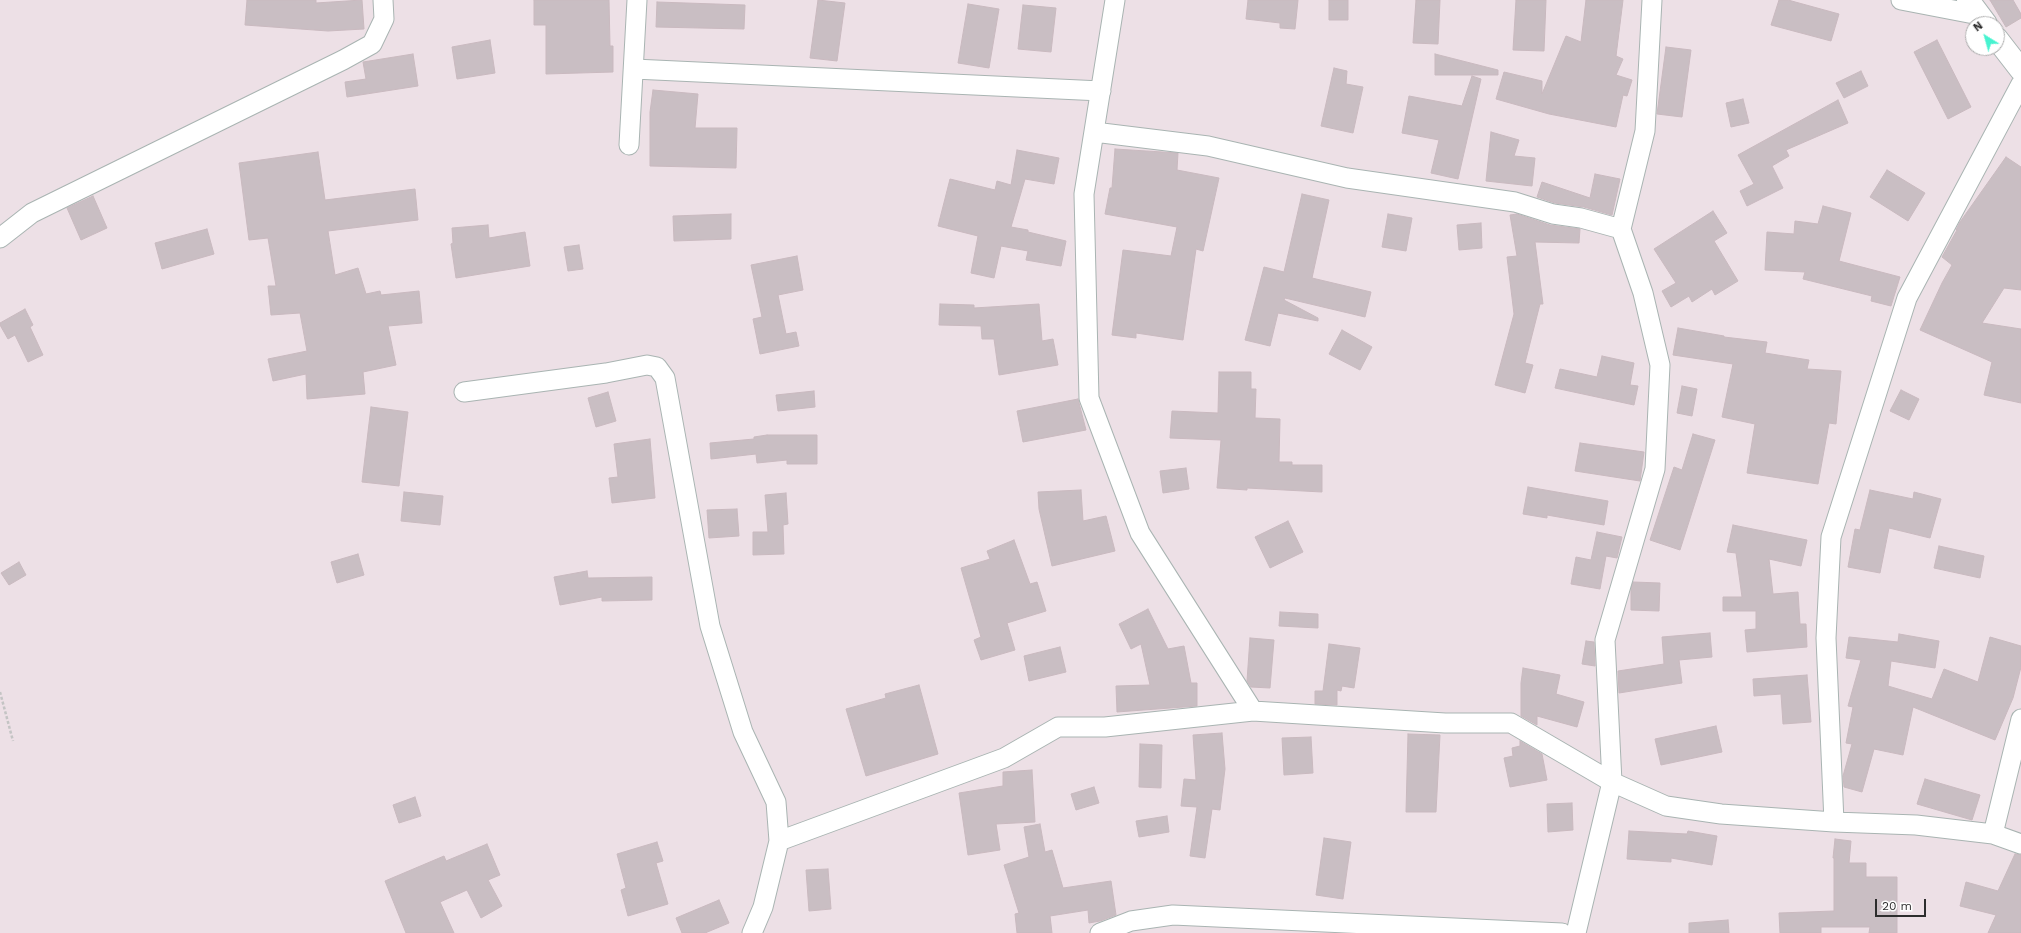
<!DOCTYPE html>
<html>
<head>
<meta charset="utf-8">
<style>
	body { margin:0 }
	#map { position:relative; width:2021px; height:933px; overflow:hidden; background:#ede0e6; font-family:"Work Sans",sans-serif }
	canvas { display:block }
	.north { position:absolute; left:1965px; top:16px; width:40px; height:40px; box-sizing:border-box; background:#fff; border:1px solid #ababab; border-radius:50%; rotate:323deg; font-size:11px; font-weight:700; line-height:16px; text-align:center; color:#2d2d2d }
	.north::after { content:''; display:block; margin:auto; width:14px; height:18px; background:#47f3d0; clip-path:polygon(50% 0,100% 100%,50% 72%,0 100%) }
	.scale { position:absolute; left:1875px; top:899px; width:51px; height:18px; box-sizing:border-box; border:2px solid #2d2d2d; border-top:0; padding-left:5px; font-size:12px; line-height:14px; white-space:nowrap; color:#2d2d2d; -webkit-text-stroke:3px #fff; paint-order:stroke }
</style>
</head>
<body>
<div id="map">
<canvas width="2021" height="933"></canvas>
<div class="north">N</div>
<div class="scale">20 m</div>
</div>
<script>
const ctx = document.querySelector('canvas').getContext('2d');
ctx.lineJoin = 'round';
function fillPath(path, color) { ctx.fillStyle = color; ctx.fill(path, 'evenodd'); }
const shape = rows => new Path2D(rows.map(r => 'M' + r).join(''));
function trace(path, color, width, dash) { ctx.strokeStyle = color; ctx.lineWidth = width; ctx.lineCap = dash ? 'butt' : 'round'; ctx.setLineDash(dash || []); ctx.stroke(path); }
const building = shape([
	[247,0,316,0,316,3,362,0,364,29,328,31,245,25,247,0],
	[534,0,609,0,610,46,613,46,613,72,546,74,546,25,534,25,534,0],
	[818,0,845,3,837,61,810,58,818,0],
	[1248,0,1298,0,1295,29,1280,28,1280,23,1246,19,1248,0],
	[1329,0,1348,0,1348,20,1329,20,1329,0],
	[1416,0,1440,0,1438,44,1413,43,1416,0],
	[1516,0,1546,0,1544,51,1513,50,1516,0],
	[1586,0,1623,0,1616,56,1623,59,1616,75,1632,80,1627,96,1623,95,1616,127,1549,114,1496,99,1504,72,1542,81,1542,94,1566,36,1581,42,1586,0],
	[1779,0,1788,0,1839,14,1831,41,1771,25,1779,0],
	[1990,0,2013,0,2021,14,2021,18,2006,27,1990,0],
	[657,2,745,5,744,29,656,27,657,2],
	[968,4,999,9,989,68,958,63,968,4],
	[1023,5,1056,8,1051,52,1018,49,1023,5],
	[490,40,495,73,457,79,452,47,490,40],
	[1937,40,1971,107,1948,119,1914,52,1937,40],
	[1666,47,1691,50,1682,117,1657,114,1666,47],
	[413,54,418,86,347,97,345,82,366,79,363,62,413,54],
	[1435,54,1498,70,1498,75,1435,75,1435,54],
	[1334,68,1347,71,1346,84,1363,87,1353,133,1321,126,1334,68],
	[1861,71,1868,86,1844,98,1836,83,1861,71],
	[1472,76,1481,79,1458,179,1431,173,1439,140,1402,133,1409,96,1462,106,1472,76],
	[653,90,698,94,695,128,737,128,736,168,650,166,650,112,653,90],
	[1743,99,1749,123,1731,127,1726,103,1743,99],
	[1838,100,1848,123,1786,150,1789,156,1772,166,1783,188,1747,206,1740,191,1754,184,1738,155,1838,100],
	[1491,132,1519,140,1514,156,1535,158,1532,186,1486,181,1491,132],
	[1115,149,1178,153,1177,170,1219,178,1203,251,1196,249,1183,340,1136,333,1136,338,1112,335,1123,250,1171,256,1177,227,1105,214,1110,188,1112,188,1115,149],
	[1017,150,1059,158,1054,184,1025,179,1011,227,1028,230,1028,232,1066,241,1061,266,1026,260,1028,251,1001,246,994,278,971,273,978,236,938,226,950,179,995,190,997,181,1011,185,1017,150],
	[318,152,325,200,415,189,418,220,328,231,335,275,358,268,366,294,380,291,381,295,419,291,422,323,388,326,396,365,363,372,365,394,307,399,306,374,273,381,268,359,307,351,300,313,271,315,268,286,276,286,268,238,249,240,239,163,318,152],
	[2006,157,2021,167,2021,290,2004,288,1982,323,2021,329,2021,403,1984,395,1992,362,1920,330,1942,283,1952,265,1942,257,1957,230,1956,230,1960,222,2006,157],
	[1887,170,1925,193,1908,221,1870,197,1887,170],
	[1595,174,1620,179,1612,215,1584,207,1555,203,1537,197,1542,182,1590,198,1595,174],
	[1302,194,1329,200,1312,278,1371,292,1365,317,1285,298,1284,300,1318,318,1318,321,1278,313,1270,346,1245,340,1264,267,1284,272,1302,194],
	[93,196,107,228,81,240,67,208,93,196],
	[1823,206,1851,213,1839,261,1900,277,1891,306,1871,301,1872,296,1803,279,1805,272,1765,270,1767,232,1794,234,1795,221,1818,224,1823,206],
	[1713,211,1727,233,1714,241,1738,281,1715,295,1712,289,1692,302,1689,296,1671,307,1662,291,1676,283,1654,249,1713,211],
	[731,214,731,239,674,241,673,216,731,214],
	[1388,214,1412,218,1406,251,1382,247,1388,214],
	[1517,214,1550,225,1580,229,1579,243,1535,242,1543,304,1540,304,1525,363,1533,365,1525,393,1495,385,1514,314,1507,257,1517,256,1510,215,1517,214],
	[1481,223,1482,248,1459,250,1457,225,1481,223],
	[488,225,489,238,525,232,530,266,456,278,451,244,453,243,452,228,488,225],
	[207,229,214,254,162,269,155,243,207,229],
	[579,245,583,269,568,271,564,247,579,245],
	[797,256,803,290,778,295,786,334,796,332,799,346,760,354,753,319,762,317,751,265,797,256],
	[940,304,974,305,974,308,1039,304,1042,341,1053,339,1058,365,999,375,994,339,982,339,981,326,939,325,940,304],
	[25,309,33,325,30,327,43,355,28,362,15,335,8,339,0,325,0,323,25,309],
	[1678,328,1724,336,1724,337,1767,342,1765,353,1809,360,1807,369,1841,371,1836,424,1829,423,1818,484,1747,473,1755,424,1722,417,1733,364,1673,355,1678,328],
	[1342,330,1372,347,1360,370,1329,354,1342,330],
	[1602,356,1634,363,1630,385,1638,386,1634,405,1555,388,1560,369,1597,377,1602,356],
	[1219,372,1251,372,1251,389,1256,389,1255,418,1280,419,1279,462,1292,462,1292,465,1322,465,1322,492,1247,488,1247,490,1217,488,1221,440,1170,438,1172,411,1218,413,1219,372],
	[1682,386,1697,389,1692,416,1677,413,1682,386],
	[1901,390,1919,399,1909,420,1890,411,1901,390],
	[814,391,815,407,778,411,776,395,814,391],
	[608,392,616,421,596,427,588,398,608,392],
	[1078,399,1086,430,1023,442,1017,411,1078,399],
	[371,407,408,412,399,486,362,482,371,407],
	[1693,434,1715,440,1680,550,1650,540,1674,467,1682,470,1693,434],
	[767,435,817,435,817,464,787,464,787,460,757,463,756,454,711,459,710,443,754,439,754,437,767,435],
	[650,439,655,498,612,503,609,478,618,477,614,444,650,439],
	[1580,443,1644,452,1640,481,1575,471,1580,443],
	[1186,468,1189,489,1163,493,1160,471,1186,468],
	[1528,487,1608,501,1604,525,1547,515,1547,518,1523,514,1528,487],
	[1081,490,1083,521,1106,516,1115,551,1052,566,1039,509,1038,492,1081,490],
	[1870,490,1913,499,1914,492,1941,499,1930,538,1889,528,1880,573,1848,567,1855,529,1860,530,1870,490],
	[404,492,443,496,440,525,401,521,404,492],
	[786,493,788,524,783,525,784,554,753,555,753,532,768,532,765,495,786,493],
	[737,509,739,536,709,538,707,510,737,509],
	[1288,521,1303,552,1270,568,1255,537,1288,521],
	[1733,525,1807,540,1801,566,1769,559,1773,594,1798,592,1800,624,1806,624,1807,647,1747,652,1745,630,1756,629,1756,611,1723,611,1723,597,1742,597,1736,553,1727,552,1733,525],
	[1597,532,1622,537,1617,558,1606,556,1600,589,1571,584,1576,557,1591,560,1597,532],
	[1014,540,1030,584,1037,582,1046,611,1007,623,1015,650,981,660,974,640,981,637,961,568,990,559,987,551,1014,540],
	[1939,546,1984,556,1980,578,1934,568,1939,546],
	[358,554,364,575,337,583,331,562,358,554],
	[19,562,26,575,9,585,1,573,19,562],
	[587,571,588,578,652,577,652,600,602,601,602,597,560,605,554,577,587,571],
	[1633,582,1660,583,1659,611,1631,610,1631,589,1633,582],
	[1148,609,1168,649,1184,646,1191,683,1197,683,1197,706,1117,712,1116,686,1150,685,1141,644,1131,649,1119,624,1148,609],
	[1280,612,1318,614,1318,628,1279,626,1280,612],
	[1710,633,1712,657,1679,660,1682,683,1619,693,1618,671,1664,664,1662,637,1710,633],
	[1899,634,1939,641,1935,668,1891,661,1888,686,1932,699,1944,669,1978,682,1990,637,2021,646,2021,667,2013,698,1995,740,1913,707,1903,755,1874,749,1862,792,1844,787,1843,776,1852,744,1846,743,1853,707,1848,706,1861,660,1846,658,1849,637,1898,642,1899,634],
	[1250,638,1274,640,1270,688,1251,687,1247,681,1250,638],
	[1586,641,1594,642,1595,666,1582,664,1586,641],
	[1329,644,1360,648,1354,688,1342,686,1341,691,1337,690,1337,705,1315,704,1315,691,1323,691,1329,644],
	[1060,647,1066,672,1029,681,1024,656,1060,647],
	[1523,668,1560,675,1556,694,1584,702,1577,727,1537,716,1537,725,1521,716,1521,683,1523,668],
	[1807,675,1811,722,1783,724,1781,694,1754,696,1753,679,1807,675],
	[919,685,938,754,866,776,846,709,886,698,885,694,919,685],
	[1716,726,1722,752,1661,765,1655,739,1716,726],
	[1222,733,1225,769,1220,810,1212,809,1205,858,1190,856,1197,807,1181,806,1184,779,1196,780,1193,735,1222,733],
	[1408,734,1440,735,1436,812,1406,812,1408,734],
	[1311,737,1313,773,1284,775,1282,738,1311,737],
	[1520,741,1542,754,1547,780,1510,787,1504,758,1513,756,1512,748,1520,746,1520,741],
	[1140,744,1162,745,1161,788,1139,787,1140,744],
	[1032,770,1035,822,996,824,1000,850,968,855,959,793,1003,786,1003,772,1032,770],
	[1925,779,1980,795,1972,820,1917,804,1925,779],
	[1094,787,1099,803,1076,810,1071,794,1094,787],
	[415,797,421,816,399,823,393,805,415,797],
	[1572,803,1573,830,1548,832,1547,804,1572,803],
	[1167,816,1169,832,1139,837,1136,821,1167,816],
	[1040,824,1045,852,1052,850,1063,888,1111,881,1116,915,1100,921,1089,923,1088,910,1050,916,1052,933,1017,933,1015,914,1019,913,1004,865,1029,857,1024,827,1040,824],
	[1629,831,1687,834,1688,831,1717,836,1712,865,1671,858,1671,862,1627,859,1629,831],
	[1324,838,1351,842,1343,899,1316,895,1324,838],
	[1835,839,1851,841,1849,863,1866,863,1866,877,1897,877,1897,933,1869,933,1870,927,1821,927,1821,933,1780,933,1779,913,1834,911,1834,858,1833,858,1835,839],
	[657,842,663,861,656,863,668,904,628,916,621,890,626,888,617,854,657,842],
	[487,844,500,875,488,880,502,906,481,918,467,890,440,902,454,933,406,933,385,881,444,856,446,861,487,844],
	[2015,854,2021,855,2021,933,1988,933,1996,915,1960,906,1966,882,1998,891,2015,854],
	[828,869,831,909,809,911,806,870,828,869],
	[719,900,729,923,705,933,682,933,676,918,719,900],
	[1728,920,1729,933,1689,933,1689,923,1728,920]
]);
fillPath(building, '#c9bec3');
trace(building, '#c9b9bf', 1);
const street = shape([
	[1115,0,1084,194,1089,398,1140,533,1253,711],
	[1901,0,1979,15],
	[634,69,1101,91],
	[1094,132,1208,146,1347,178,1515,202,1553,214,1581,218,1621,229],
	[629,145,637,0],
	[0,238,32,213,343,60,372,44,384,19,383,0],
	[464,392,606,373,647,365,657,367,665,378,710,626,743,732,776,802,779,841,763,907,752,933],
	[1834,822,1826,638,1831,537,1907,298,2021,84],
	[1993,834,2021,719],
	[779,841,1004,758,1058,727,1105,727,1253,711,1445,723,1511,723,1612,782,1666,806,1721,814,1834,822,1916,825,1993,834,2021,844],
	[1100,933,1131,921,1173,915,1562,933],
	[1576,933,1612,782,1605,640,1655,469,1660,365,1643,293,1621,229,1645,131,1652,0]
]);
const secondary = shape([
	[1968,0,1986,24],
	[1997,39,2021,70]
]);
trace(street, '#a9b4b2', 21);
trace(secondary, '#a9b4b2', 24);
trace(shape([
	[0,692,13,741]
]), '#c4c4c4', 2.5, [3, 2]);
trace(street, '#fff', 19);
trace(secondary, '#fff', 22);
</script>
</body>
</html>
